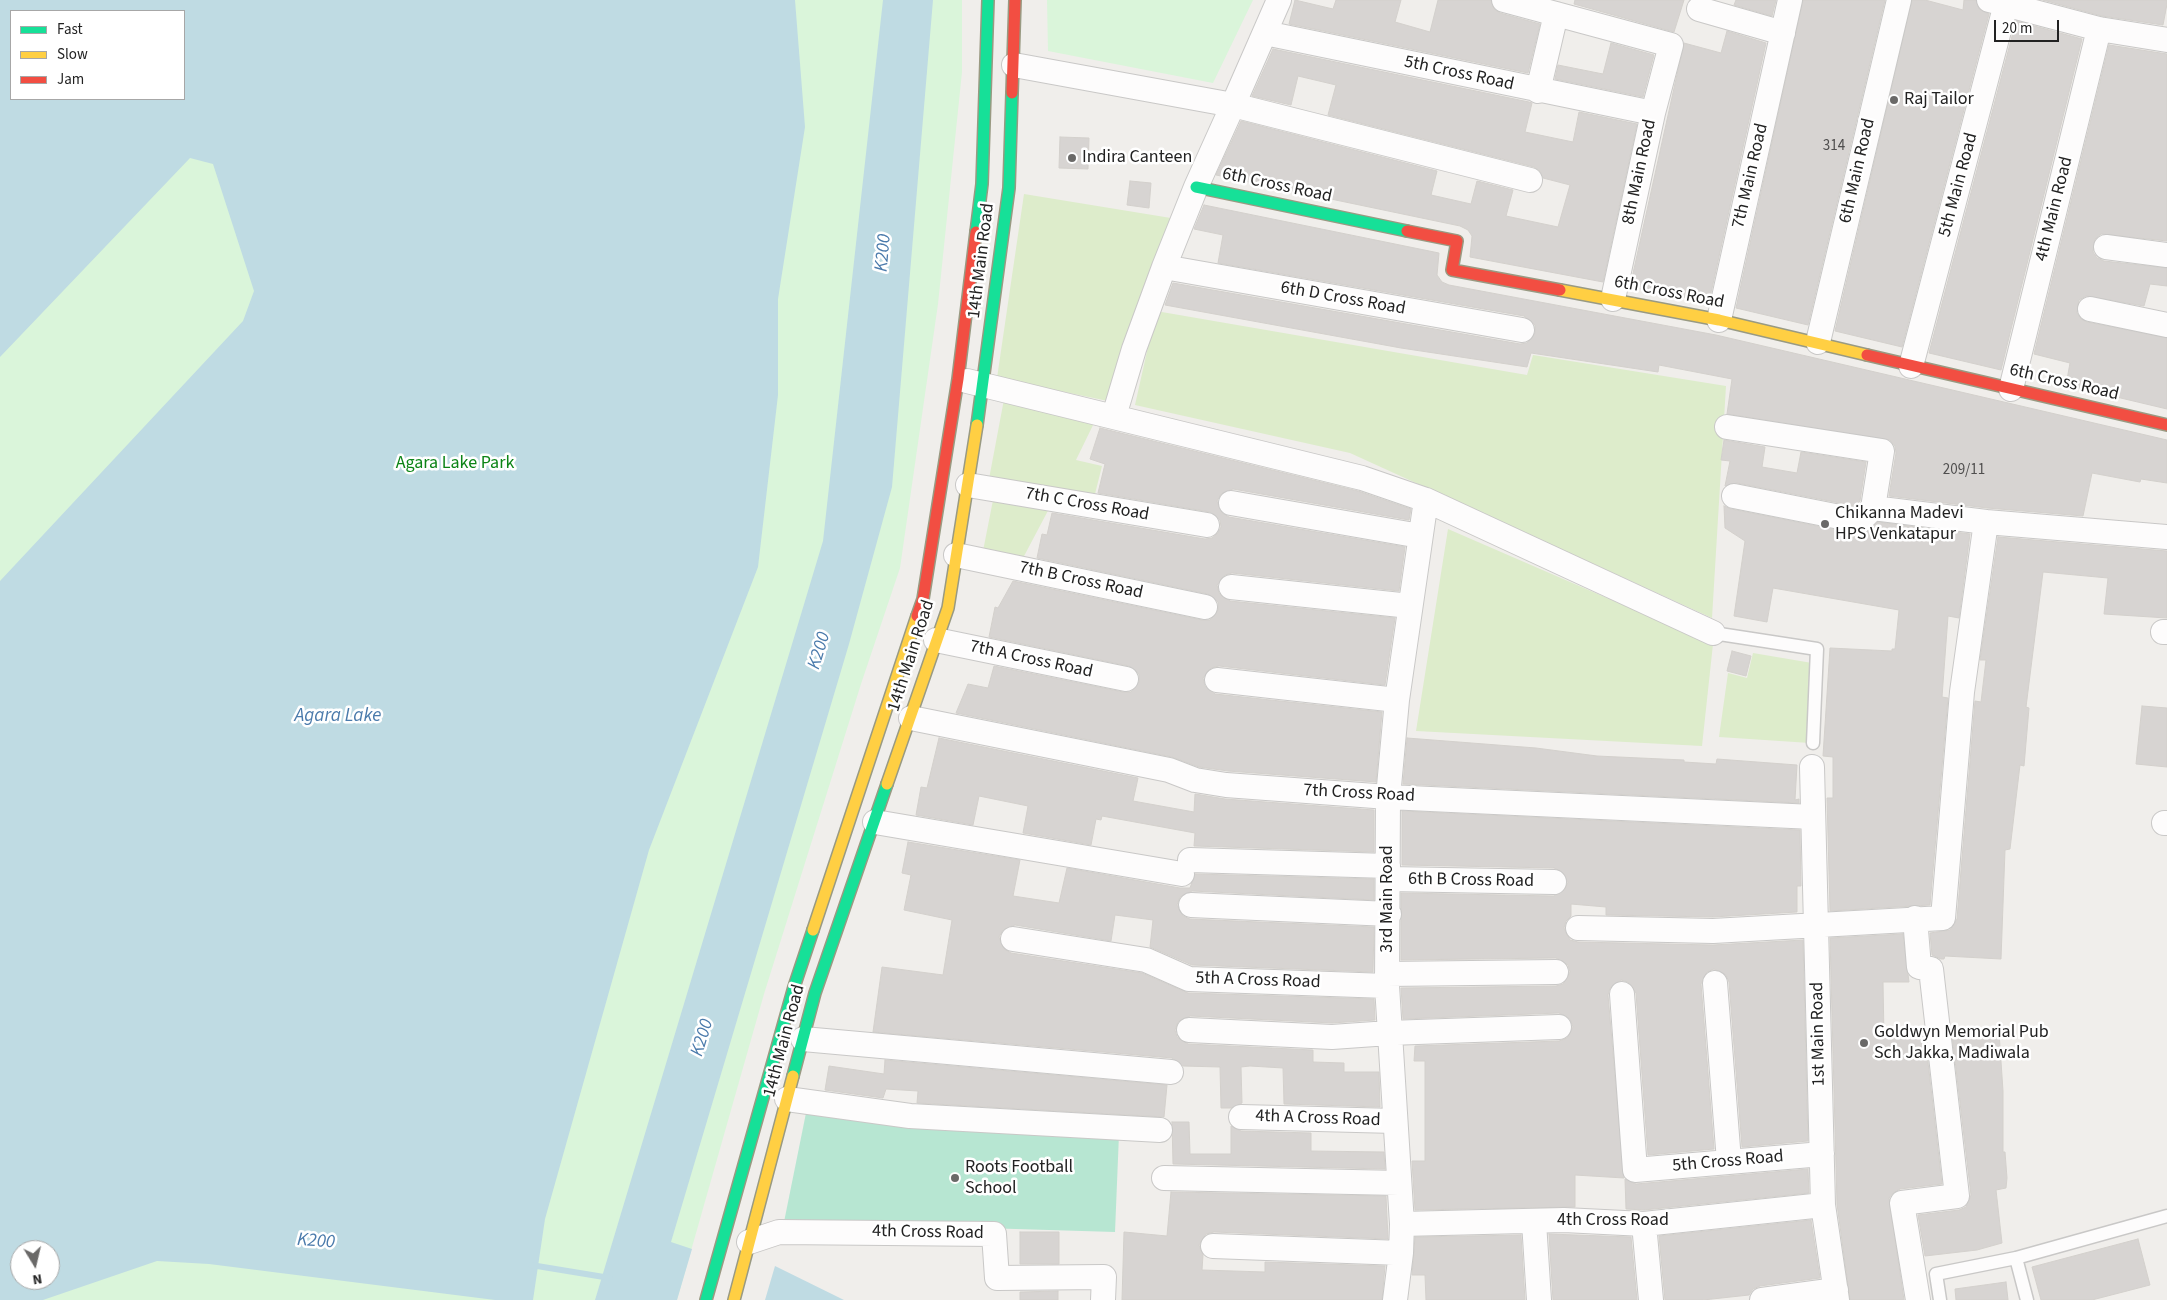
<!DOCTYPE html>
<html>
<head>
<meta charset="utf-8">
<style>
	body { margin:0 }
	#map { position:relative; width:2167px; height:1300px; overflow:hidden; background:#f0eeeb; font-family:"Source Sans 3",sans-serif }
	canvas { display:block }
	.legend { position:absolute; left:10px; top:10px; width:175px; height:90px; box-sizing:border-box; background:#fff; border:1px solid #a7a7a7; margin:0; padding:6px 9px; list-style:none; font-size:15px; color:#222 }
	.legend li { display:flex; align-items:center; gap:10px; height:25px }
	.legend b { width:25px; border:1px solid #a7a7a7 }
	.north { position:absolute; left:10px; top:1240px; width:50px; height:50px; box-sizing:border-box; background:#fff; border:1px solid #a7a7a7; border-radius:50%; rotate:171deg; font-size:14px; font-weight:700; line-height:20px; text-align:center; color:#222 }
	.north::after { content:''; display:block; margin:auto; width:18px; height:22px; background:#6a6968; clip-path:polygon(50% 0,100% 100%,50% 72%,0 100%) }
	.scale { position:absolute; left:1994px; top:20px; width:65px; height:22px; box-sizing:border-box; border:2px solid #222; border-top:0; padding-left:6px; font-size:15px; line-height:18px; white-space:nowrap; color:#222; -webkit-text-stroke:4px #fff; paint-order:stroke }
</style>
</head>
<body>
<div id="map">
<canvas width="2167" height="1300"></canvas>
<ul class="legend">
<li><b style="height:6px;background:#16e098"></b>Fast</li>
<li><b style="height:6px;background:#ffcf43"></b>Slow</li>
<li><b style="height:6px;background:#f24e42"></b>Jam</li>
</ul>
<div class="north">N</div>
<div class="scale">20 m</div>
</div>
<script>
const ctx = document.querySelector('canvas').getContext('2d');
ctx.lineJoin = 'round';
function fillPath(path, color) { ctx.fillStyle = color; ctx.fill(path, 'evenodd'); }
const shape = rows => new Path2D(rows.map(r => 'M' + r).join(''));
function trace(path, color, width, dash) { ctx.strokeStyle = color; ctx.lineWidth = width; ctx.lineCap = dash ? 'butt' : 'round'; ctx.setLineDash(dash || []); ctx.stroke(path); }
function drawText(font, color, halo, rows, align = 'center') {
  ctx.font = font + ' "Source Sans 3",sans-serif'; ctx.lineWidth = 5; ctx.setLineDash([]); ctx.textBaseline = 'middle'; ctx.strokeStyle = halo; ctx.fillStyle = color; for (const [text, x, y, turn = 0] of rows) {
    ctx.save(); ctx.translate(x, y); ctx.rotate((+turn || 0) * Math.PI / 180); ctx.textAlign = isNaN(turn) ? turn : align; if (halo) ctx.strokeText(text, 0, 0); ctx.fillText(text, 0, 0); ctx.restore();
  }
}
fillPath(shape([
	[1024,194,1177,219,1108,401,997,378],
	[1156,311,1527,375,1533,355,1726,386,1712,618,1350,453,1135,405],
	[1005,394,1095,421,1076,460,1102,466,1095,494,989,479],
	[994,495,1051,505,1023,558,983,551],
	[1448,529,1713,644,1702,746,1416,731],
	[1753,653,1812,663,1810,743,1719,737,1728,673,1747,678]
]), '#ddeccb');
fillPath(shape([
	[0,0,962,0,962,72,938,304,900,568,861,684,764,994,677,1300,0,1300],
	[11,11,184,11,184,99,11,99],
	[20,1250,50,1250,50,1280,20,1280],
	[1047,0,1253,0,1213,83,1048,51]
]), '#daf5da');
fillPath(shape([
	[806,1113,1119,1134,1115,1232,784,1222]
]), '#b7e6d2');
fillPath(shape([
	[0,0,795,0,805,127,778,299,778,395,758,567,649,850,545,1219,533,1300,495,1300,209,1264,157,1261,43,1300,0,1300,0,581,243,321,254,291,213,164,190,158,0,357],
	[11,11,184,11,184,99,11,99],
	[20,1250,50,1250,50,1280,20,1280],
	[883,0,933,0,892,487,849,644,671,1242,692,1249,677,1300,595,1300,823,541],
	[775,1266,844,1300,765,1300]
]), '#bfdbe3');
trace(shape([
	[531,1265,610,1278]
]), '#bfdbe3', 6);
const building = shape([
	[1295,0,1333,9,1336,0,1401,0,1395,22,1430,32,1438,0,1491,0,1494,9,1500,13,1540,24,1528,73,1289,24,1295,0],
	[1575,0,1684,0,1674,32,1574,4,1575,0],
	[1736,0,1776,0,1772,16,1734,5,1736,0],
	[1803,0,1885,0,1808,325,1736,308,1803,0],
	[1912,0,1925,0,1963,10,1964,0,1976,0,1979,9,1989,14,1902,347,1835,331,1912,0],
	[2043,0,2167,0,2167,4,2163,25,2102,16,2043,0],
	[2016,21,2082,39,2001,370,1929,353,2016,21],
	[1727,31,1766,43,1709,302,1630,287,1684,43,1721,53,1727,31],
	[1611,43,1654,55,1643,97,1555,79,1558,65,1603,74,1611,43],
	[2109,45,2167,54,2167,241,2101,234,2095,239,2093,252,2097,258,2104,261,2167,268,2167,286,2150,284,2144,306,2086,296,2079,300,2077,313,2081,319,2087,322,2167,338,2167,409,2066,385,2070,363,2034,354,2109,45],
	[1273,49,1529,102,1532,103,1525,132,1573,142,1579,112,1637,124,1603,282,1470,257,1472,236,1468,230,1460,226,1216,175,1241,121,1437,171,1431,195,1471,204,1477,181,1513,190,1506,216,1558,227,1570,185,1543,178,1540,171,1534,167,1328,115,1336,85,1298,76,1291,105,1252,96,1273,49],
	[1060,137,1089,138,1088,169,1059,168,1060,137],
	[1130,181,1151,183,1149,208,1127,205,1130,181],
	[1204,205,1439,253,1437,275,1442,282,1449,285,1716,335,2167,440,2167,483,2141,479,2140,482,2092,473,2083,516,1987,508,1889,496,1896,453,1895,446,1890,440,1727,414,1732,379,1659,365,1658,372,1531,353,1527,367,1401,348,1165,305,1173,283,1520,344,1527,343,1535,333,1535,325,1524,316,1218,263,1223,235,1194,229,1204,205],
	[1100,428,1358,491,1411,509,1409,520,1233,489,1221,494,1217,501,1222,513,1229,517,1405,547,1399,591,1232,573,1225,575,1217,585,1219,593,1230,601,1395,618,1385,685,1219,666,1211,668,1203,678,1205,686,1215,694,1382,712,1376,782,1228,771,1199,767,1172,757,956,713,968,684,988,688,994,666,1123,692,1131,692,1139,682,1139,674,1129,666,989,637,995,607,998,608,1013,581,1202,620,1210,620,1218,610,1218,602,1208,594,1037,558,1042,534,1047,535,1052,513,1205,539,1212,538,1218,533,1221,527,1220,520,1210,512,1098,493,1105,464,1090,459,1100,428],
	[1724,440,1765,447,1762,467,1797,473,1801,452,1866,462,1860,501,1855,506,1737,483,1725,486,1730,461,1721,460,1724,440],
	[1724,506,1731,509,1857,534,1864,534,1878,522,1970,534,1959,618,1948,616,1942,697,1948,698,1930,905,1830,911,1827,798,1833,798,1833,757,1823,756,1830,648,1892,651,1892,649,1895,649,1899,610,1773,588,1767,622,1734,616,1745,541,1725,528,1724,506],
	[1998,537,2167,551,2167,618,2104,614,2108,578,2043,572,2026,707,2029,708,2024,766,2020,765,2010,849,2005,850,2001,959,1945,956,1944,959,1941,959,1932,955,1930,933,1950,930,1957,919,1975,701,1981,702,1986,660,1980,660,1998,537],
	[1732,651,1751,656,1746,676,1727,671,1732,651],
	[2142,706,2167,708,2167,767,2136,764,2142,706],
	[939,738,1138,778,1133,801,1194,812,1195,794,1225,799,1374,810,1374,852,1194,846,1195,833,1102,816,1101,820,1096,819,1091,845,1023,833,1028,806,979,796,973,825,916,815,921,787,927,788,939,738],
	[1407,738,1536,748,1597,756,1684,760,1684,762,1716,764,1717,759,1797,765,1795,800,1799,799,1799,803,1403,784,1407,738],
	[1402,811,1800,830,1801,886,1797,886,1797,912,1713,917,1606,915,1606,907,1571,904,1571,916,1566,921,1564,928,1570,940,1578,942,1713,945,1803,940,1808,1141,1742,1147,1729,982,1726,975,1714,969,1707,972,1701,984,1714,1149,1648,1155,1636,993,1628,982,1621,980,1610,988,1608,995,1624,1178,1575,1175,1575,1207,1415,1210,1412,1161,1425,1161,1425,1061,1414,1061,1415,1046,1559,1041,1567,1038,1573,1027,1570,1019,1559,1013,1403,1019,1401,988,1556,986,1563,984,1570,972,1568,965,1556,958,1401,960,1401,893,1554,896,1565,889,1568,882,1561,871,1554,868,1402,865,1402,811],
	[908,842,1020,860,1013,896,1059,903,1067,868,1180,888,1190,888,1195,874,1374,879,1374,900,1192,891,1180,897,1177,905,1183,916,1190,919,1374,927,1373,972,1192,965,1150,947,1153,920,1115,915,1111,941,1015,925,1003,930,999,937,1004,949,1011,953,1142,973,1188,993,1374,999,1375,1020,1332,1023,1190,1016,1178,1022,1175,1030,1177,1037,1188,1044,1313,1050,1313,1062,1344,1063,1344,1072,1379,1072,1380,1107,1284,1104,1283,1068,1250,1066,1241,1067,1242,1103,1231,1108,1221,1108,1220,1067,1183,1066,1172,1058,873,1032,882,967,943,975,952,920,904,910,911,875,902,873,908,842],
	[1903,934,1909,982,1883,982,1884,1038,1925,1036,1942,1184,1900,1189,1893,1193,1889,1198,1904,1300,1850,1300,1837,1204,1830,938,1903,934],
	[1999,1032,2003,1091,2003,1152,2005,1152,2007,1178,2006,1188,1996,1190,2002,1243,1977,1250,1925,1256,1918,1215,1959,1210,1966,1207,1971,1195,1952,1035,1999,1032],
	[885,1060,1167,1085,1164,1117,917,1103,918,1091,886,1089,883,1098,825,1090,829,1066,884,1074,885,1060],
	[1172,1122,1189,1122,1190,1154,1231,1154,1231,1126,1241,1131,1311,1133,1311,1151,1384,1152,1385,1169,1173,1164,1172,1122],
	[1808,1169,1809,1193,1644,1210,1626,1209,1625,1179,1636,1184,1808,1169],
	[1171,1192,1386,1196,1388,1239,1214,1232,1206,1234,1199,1245,1203,1255,1202,1270,1265,1272,1265,1262,1385,1266,1382,1300,1122,1300,1124,1232,1167,1236,1171,1192],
	[1811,1220,1820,1278,1760,1286,1753,1289,1749,1295,1703,1300,1665,1300,1659,1236,1811,1220],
	[1020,1232,1059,1232,1059,1264,1020,1264,1020,1232],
	[1549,1234,1631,1237,1637,1300,1553,1300,1549,1234],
	[1521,1235,1525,1300,1426,1300,1425,1275,1412,1275,1415,1237,1521,1235],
	[2138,1239,2150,1285,2092,1300,2041,1300,2032,1267,2138,1239],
	[2006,1282,2008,1300,1956,1300,1955,1289,2006,1282],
	[1058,1291,1058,1300,1020,1300,1020,1292,1058,1291]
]);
fillPath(building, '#d7d4d2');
trace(building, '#d3d0cc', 1);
const lane = shape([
	[1713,633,1817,649,1813,743],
	[1940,1300,1936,1274,2016,1258],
	[2027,1300,2016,1258,2167,1216]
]);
const street = shape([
	[1504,0,1671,45,1653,113,1613,299],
	[1989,0,2099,29,2167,40],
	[1699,9,1783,33],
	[1265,33,1653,113],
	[1014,65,1233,105,1279,0],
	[1538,91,1556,14],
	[2106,247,2167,255],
	[1164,267,1522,330],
	[2090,309,2167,325],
	[1719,320,1790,0],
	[1818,342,1899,0],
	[1911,366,2007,0],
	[967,381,1362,478,1426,500,1713,633],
	[2011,389,2099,29],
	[1114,416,1134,349,1164,267,1196,187,1233,105,1530,180],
	[1727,427,1882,451,1873,508],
	[968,485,1207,525],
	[1734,496,1860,521,1873,508,1986,522],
	[1231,503,1420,536],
	[956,555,1205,607],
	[1231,587,1410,606],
	[2163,632,2167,632],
	[936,640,1126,679],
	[1217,680,1397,700],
	[911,718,1169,770,1195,780,1226,785,1388,797,1813,817],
	[1812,767,1823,1205,1837,1300],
	[875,822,1182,874],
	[2164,823,2167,823],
	[1190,860,1388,866],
	[1389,879,1554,882],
	[1191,905,1389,914],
	[1915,918,1919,967,1931,969,1957,1196,1902,1203,1918,1300],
	[1578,928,1713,931,1943,918,1962,692,1986,522,2167,537],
	[1013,939,1146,960,1189,979,1387,986],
	[1387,974,1556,972],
	[1715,983,1729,1161],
	[1622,994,1635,1170,1822,1154],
	[1189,1030,1332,1037,1389,1033,1559,1027],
	[803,1039,1171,1072],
	[787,1099,910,1116,1160,1130],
	[1241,1117,1395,1121],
	[1164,1178,1399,1183],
	[1534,1222,1539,1300],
	[1402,1224,1564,1220,1644,1224,1823,1205],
	[1644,1224,1651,1300],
	[749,1242,779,1232,994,1234,997,1278,1104,1277,1103,1300],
	[1213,1246,1401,1253],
	[1395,1300,1401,1253,1402,1224,1387,986,1388,797,1397,700,1426,500],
	[1762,1300,1836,1290]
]);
const fast = shape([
	[1196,187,1407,231],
	[976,232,982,184,988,0],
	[977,425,1009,188,1012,93],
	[793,1076,815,993,887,784],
	[706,1300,794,987,813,930]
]);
const slow = shape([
	[1560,290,1719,320,1867,355],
	[887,784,948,608,977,425],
	[813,930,917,616],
	[734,1300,793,1076]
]);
const jam = shape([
	[1012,93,1015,0],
	[1407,231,1457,241,1452,270,1560,290],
	[1867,355,2167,425],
	[917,616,923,599,958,379,976,232]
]);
trace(lane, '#c9c8c7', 15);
trace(street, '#c9c8c7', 26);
trace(fast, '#999a82', 14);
trace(slow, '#999a82', 14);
trace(jam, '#999a82', 14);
trace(lane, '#fdfcfc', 12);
trace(street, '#fdfcfc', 24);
trace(fast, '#16e098', 11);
trace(slow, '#ffcf43', 11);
trace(jam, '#f24e42', 11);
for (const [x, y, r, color] of [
	[1894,100,5,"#6a6968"],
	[1072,158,5,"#6a6968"],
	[1825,524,5,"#6a6968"],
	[1864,1043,5,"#6a6968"],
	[955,1178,5,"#6a6968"]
]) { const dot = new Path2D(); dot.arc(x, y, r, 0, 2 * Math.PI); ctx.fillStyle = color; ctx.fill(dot); trace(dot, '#fff', 2); }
drawText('15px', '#4f4e4e', null, [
	["314",1834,147],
	["209/11",1964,471]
]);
drawText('18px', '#222', '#fff', [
	["5th Cross Road",1459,74,12],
	["6th Main Road",1858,171,-77],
	["8th Main Road",1640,172,-78],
	["7th Main Road",1751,176,-77],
	["5th Main Road",1959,185,-75],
	["6th Cross Road",1277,186,12],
	["4th Main Road",2055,209,-76],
	["14th Main Road",982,261,-83],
	["6th Cross Road",1669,293,11],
	["6th D Cross Road",1343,299,10],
	["6th Cross Road",2064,383,13],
	["7th C Cross Road",1087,505,10],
	["7th B Cross Road",1081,581,12],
	["14th Main Road",912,656,-72],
	["7th A Cross Road",1031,660,12],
	["7th Cross Road",1359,794,3],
	["6th B Cross Road",1471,881,1],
	["3rd Main Road",1388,899,-90],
	["5th A Cross Road",1258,981,2],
	["1st Main Road",1819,1034,-91],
	["14th Main Road",785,1041,-75],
	["4th A Cross Road",1318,1119,2],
	["5th Cross Road",1728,1162,-5],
	["4th Cross Road",1613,1221],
	["4th Cross Road",928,1233,1]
]);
drawText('18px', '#222', '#fff', [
	["Raj Tailor",1904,100],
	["Indira Canteen",1082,158],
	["Chikanna Madevi",1835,514],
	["HPS Venkatapur",1835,535],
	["Goldwyn Memorial Pub",1874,1033],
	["Sch Jakka, Madiwala",1874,1054],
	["Roots Football",965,1168],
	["School",965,1189]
], 'left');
drawText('18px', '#0c8416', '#fff', [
	["Agara Lake Park",455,464]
]);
drawText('italic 19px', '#4a7aab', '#fff', [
	["K200",884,253,-85],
	["K200",820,651,-73],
	["Agara Lake",338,717],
	["K200",703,1038,-73],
	["K200",316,1242,4]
]);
</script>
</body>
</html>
